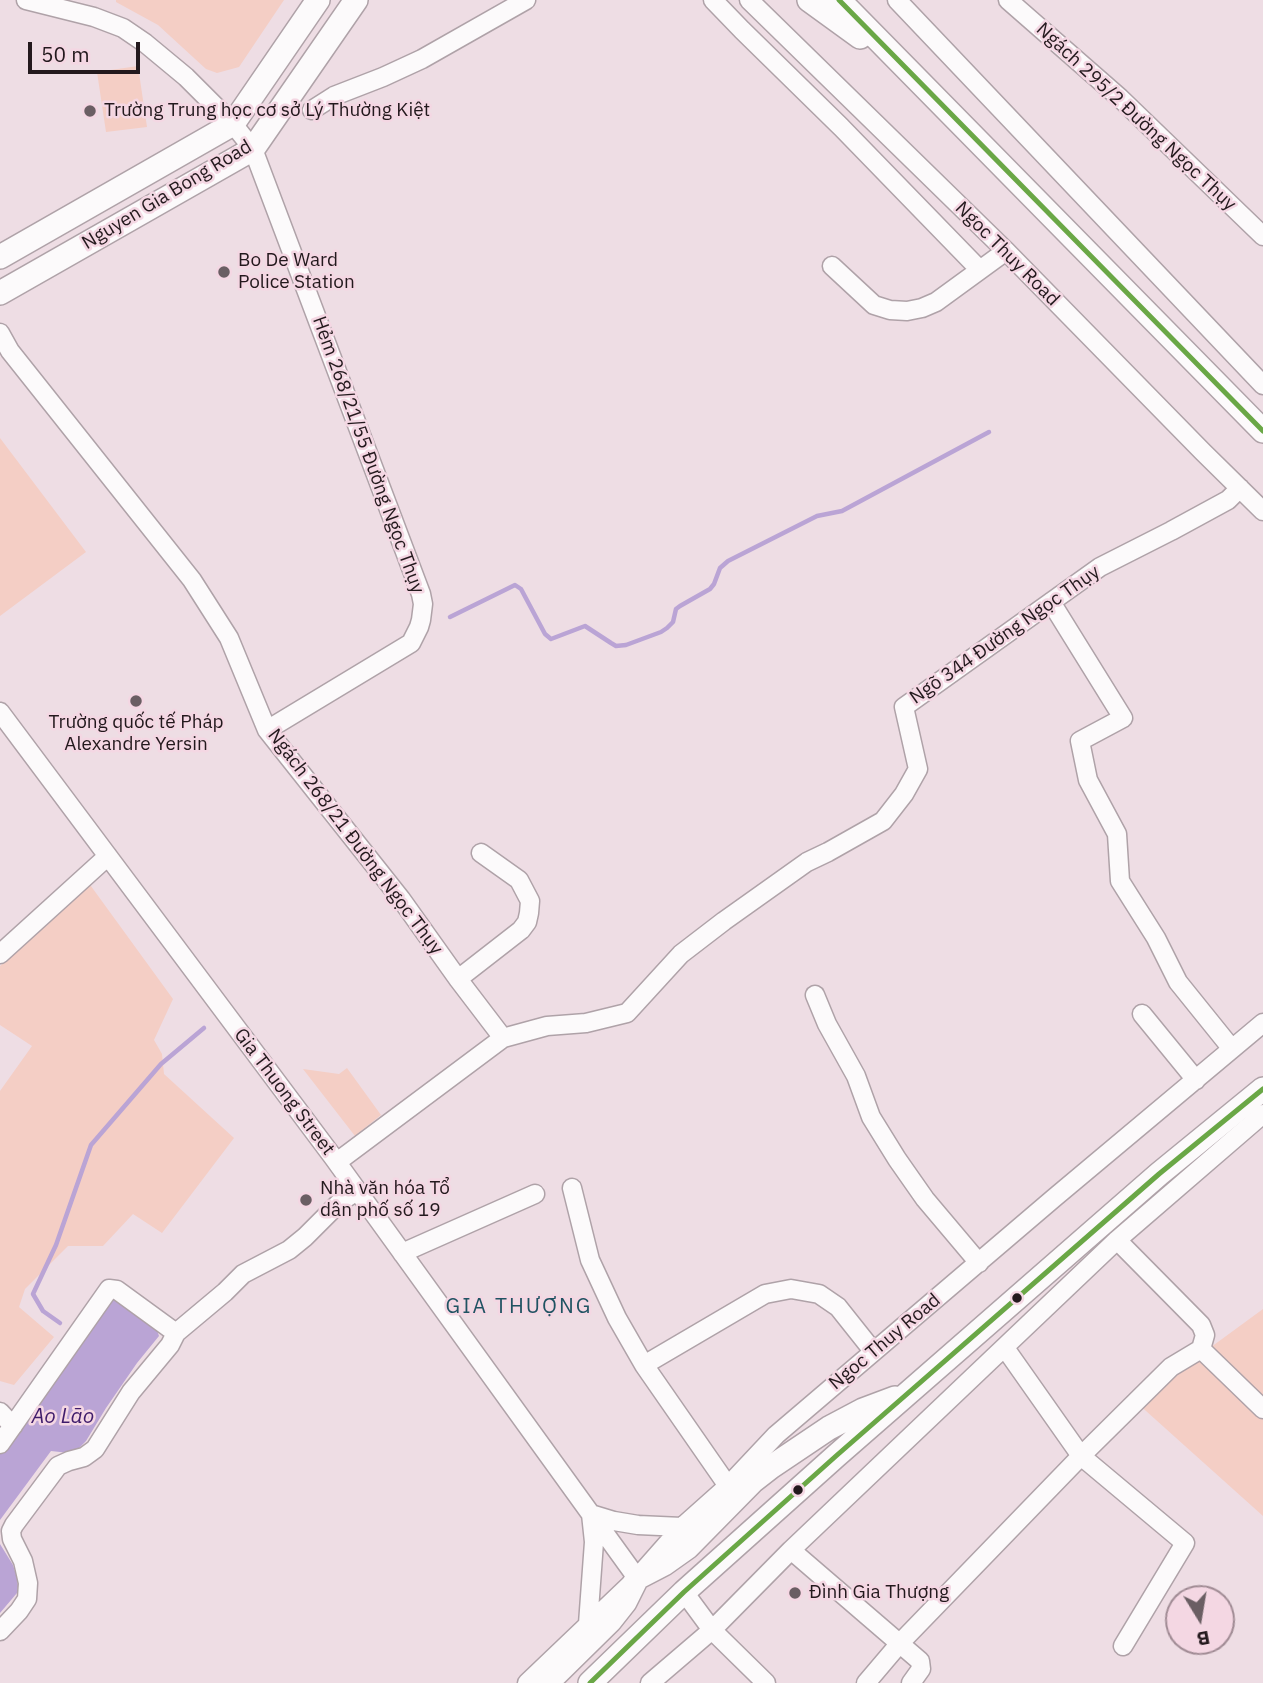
<!DOCTYPE html>
<html>
<head>
<meta charset="utf-8">
<style>
	body { margin:0 }
	#map { position:relative; width:1263px; height:1683px; overflow:hidden; background:#eedde4; font-family:"IBM Plex Sans",sans-serif }
	canvas { display:block }
	.north { position:absolute; left:1165px; top:1585px; width:70px; height:70px; box-sizing:border-box; background:#f4d7e3; border:2px solid #a08b94; border-radius:50%; rotate:169deg; font-size:19px; font-weight:700; line-height:28px; text-align:center; color:#23191d }
	.north::after { content:''; display:block; margin:auto; width:24px; height:32px; background:#6a5e63; clip-path:polygon(50% 0,100% 100%,50% 72%,0 100%) }
	.scale { position:absolute; left:28px; top:42px; width:112px; height:32px; box-sizing:border-box; border:4px solid #23191d; border-top:0; padding-left:9px; font-size:21px; line-height:24px; white-space:nowrap; color:#23191d; -webkit-text-stroke:5px #f4d7e3; paint-order:stroke }
</style>
</head>
<body>
<div id="map">
<canvas width="1263" height="1683"></canvas>
<div class="north">B</div>
<div class="scale">50 m</div>
</div>
<script>
const ctx = document.querySelector('canvas').getContext('2d');
ctx.lineJoin = 'round';
function fillPath(path, color) { ctx.fillStyle = color; ctx.fill(path, 'evenodd'); }
const shape = rows => new Path2D(rows.map(r => 'M' + r).join(''));
function trace(path, color, width, dash) { ctx.strokeStyle = color; ctx.lineWidth = width; ctx.lineCap = dash ? 'butt' : 'round'; ctx.setLineDash(dash || []); ctx.stroke(path); }
function drawText(font, color, halo, rows, align = 'center') {
  ctx.font = font + ' "IBM Plex Sans",sans-serif'; ctx.lineWidth = 5; ctx.setLineDash([]); ctx.textBaseline = 'middle'; ctx.strokeStyle = halo; ctx.fillStyle = color; for (const [text, x, y, turn = 0] of rows) {
    ctx.save(); ctx.translate(x, y); ctx.rotate((+turn || 0) * Math.PI / 180); ctx.textAlign = isNaN(turn) ? turn : align; if (halo) ctx.strokeText(text, 0, 0); ctx.fillText(text, 0, 0); ctx.restore();
  }
}
fillPath(shape([
	[116,0,284,0,239,67,217,73,206,69,158,25,116,2],
	[138,66,147,127,106,132,97,72],
	[0,438,86,552,0,616],
	[88,882,173,999,154,1040,162,1054,164,1074,234,1138,162,1233,133,1214,103,1246,68,1246,25,1289,19,1307,54,1337,14,1385,0,1381,0,1091,32,1046,0,1025,0,966],
	[347,1068,381,1115,355,1136,303,1069,339,1074],
	[1263,1309,1263,1516,1136,1402]
]), '#f4cec5');
fillPath(shape([
	[104,1298,113,1299,149,1323,157,1330,159,1336,137,1363,106,1408,86,1441,77,1450,69,1453,51,1451,0,1520,0,1450],
	[0,1544,13,1565,17,1578,18,1586,17,1593,0,1613]
]), '#baa4d5');
trace(shape([
	[450,617,515,585,521,589,545,634,551,639,585,626,611,643,616,646,626,645,661,632,667,628,673,622,676,609,680,606,710,589,714,584,720,568,728,561,817,516,842,511,989,432],
	[60,1323,43,1311,33,1294,56,1245,91,1145,161,1064,204,1028]
]), '#baa4d5', 4.5);
const minor = shape([
	[26,0,94,17,123,28,145,43,186,77,233,124,253,149,421,594,423,604,421,620,419,627,411,643,267,730],
	[713,0,742,30,841,127,980,270],
	[749,0,1006,251,1203,452,1263,511],
	[897,0,1263,385],
	[1008,0,1120,98,1263,236],
	[312,110,334,96,383,77,422,59,526,0],
	[832,266,874,305,890,310,907,311,922,308,936,302,1006,251],
	[0,333,10,351,192,580,229,638,267,730,401,899,458,979,503,1038],
	[1051,602,1123,718,1080,741,1088,780,1117,834,1120,881,1156,938,1178,982,1232,1049],
	[0,712,333,1157,637,1578],
	[0,954,108,856],
	[458,979,521,930,527,922,529,913,530,901,519,880,481,853],
	[815,995,827,1024,856,1076,871,1117,897,1159,925,1199,979,1263],
	[1142,1014,1196,1080],
	[337,1162,503,1038,547,1026,586,1023,627,1013,681,954,724,921,807,862,828,852,883,821,904,794,918,769,904,707,1100,567,1171,531,1228,500,1240,488],
	[572,1188,590,1260,617,1318,644,1365,728,1486],
	[1117,1240,1201,1325,1205,1335,1201,1349],
	[402,1253,535,1194],
	[1005,1348,1081,1456,1185,1543,1123,1646],
	[1201,1349,1263,1409],
	[644,1365,765,1294,791,1289,819,1294,838,1307,873,1351],
	[0,1412,13,1426],
	[0,1444,109,1289,117,1290,176,1333],
	[791,1550,920,1661,921,1669,911,1683],
	[684,1592,712,1630,766,1683],
	[588,1624,594,1542,591,1514,614,1521,638,1525,682,1527],
	[0,1631,19,1611,27,1599,28,1583,23,1561,12,1539,11,1531,14,1525,58,1466,69,1461,84,1457,95,1449,131,1392,170,1345,176,1333,225,1292,243,1274,289,1250,305,1237,340,1202,357,1191],
	[527,1683,637,1578,682,1527,728,1486,776,1435,1054,1198,1263,1023],
	[650,1683,712,1630,791,1550,1117,1240,1263,1114],
	[866,1683,900,1643,1081,1456,1171,1367,1201,1349]
]);
const major = shape([
	[809,0,860,37],
	[839,0,1263,431],
	[0,257,233,124,318,0],
	[0,293,253,149,356,0],
	[547,1683,610,1621,625,1602,637,1578,664,1564,688,1547,753,1481,771,1467,829,1428,863,1410,895,1398],
	[590,1683,684,1592,836,1456,1159,1174,1263,1089]
]);
trace(minor, '#afa2a8', 21);
trace(major, '#afa2a8', 26);
trace(minor, '#fcfafb', 18);
trace(major, '#fcfafb', 23);
trace(shape([
	[839,0,1263,431],
	[590,1683,684,1592,836,1456,1159,1174,1263,1089]
]), '#6aa746', 5);
for (const [x, y, r, color] of [
	[90,111,7,"#6a5e63"],
	[224,272,7,"#6a5e63"],
	[136,701,7,"#6a5e63"],
	[306,1200,7,"#6a5e63"],
	[1017,1298,6,"#23191d"],
	[798,1490,6,"#23191d"],
	[795,1593,7,"#6a5e63"]
]) { const dot = new Path2D(); dot.arc(x, y, r, 0, 2 * Math.PI); ctx.fillStyle = color; ctx.fill(dot); trace(dot, '#f4d7e3', 2.5); }
drawText('19px', '#23191d', '#f4d7e3', [
	["Trường Trung học cơ sở Lý Thường Kiệt",104,111],
	["Bo De Ward",238,261],
	["Police Station",238,283],
	["Trường quốc tế Pháp",136,723,"center"],
	["Alexandre Yersin",136,745,"center"],
	["Nhà văn hóa Tổ",320,1189],
	["dân phố số 19",320,1211],
	["Đình Gia Thượng",809,1593]
], 'left');
drawText('19px', '#23191d', '#f4d7e3', [
	["Ngách 295/2 Đường Ngọc Thụy",1136,117,43],
	["Nguyen Gia Bong Road",167,195,-31],
	["Ngoc Thuy Road",1007,254,45],
	["Hẻm 268/21/55 Đường Ngọc Thụy",368,455,70],
	["Ngõ 344 Đường Ngọc Thụy",1005,635,-35],
	["Ngách 268/21 Đường Ngọc Thụy",355,842,53],
	["Gia Thuong Street",284,1092,53],
	["Ngoc Thuy Road",885,1342,-40]
]);
ctx.letterSpacing = '2px';
drawText('21px', '#1f5362', '#f4d7e3', [
	["GIA THƯỢNG",519,1307]
]);
ctx.letterSpacing = '0px';
drawText('italic 21px', '#3f1c6b', '#f4d7e3', [
	["Ao Lão",63,1417]
]);
</script>
</body>
</html>
